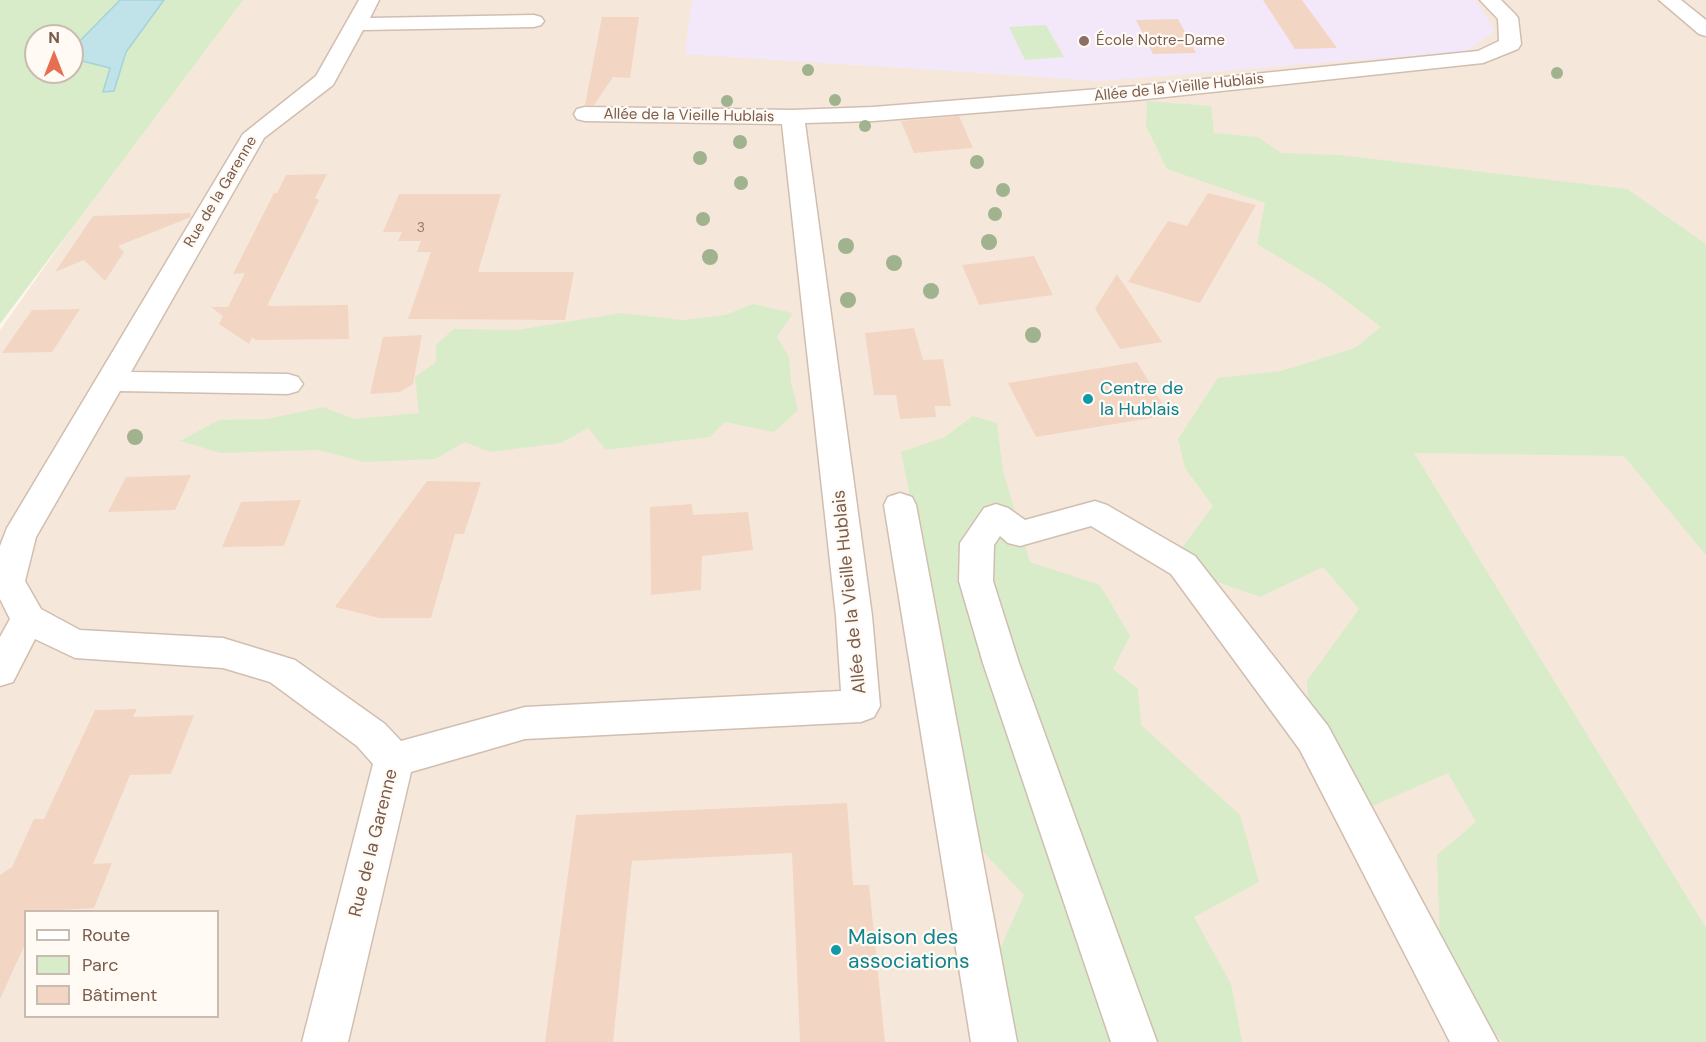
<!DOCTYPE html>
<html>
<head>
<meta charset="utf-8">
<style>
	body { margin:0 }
	#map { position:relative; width:1706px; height:1042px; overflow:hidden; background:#fdf6ec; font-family:"DM Sans",sans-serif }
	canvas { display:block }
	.legend { position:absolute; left:24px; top:910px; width:195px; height:108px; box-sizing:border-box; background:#fffaf3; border:2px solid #cabbb1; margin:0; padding:8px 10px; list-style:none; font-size:18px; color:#7a5c4d }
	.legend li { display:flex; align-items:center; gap:12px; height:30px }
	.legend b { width:30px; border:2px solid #cabbb1 }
	.north { position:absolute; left:24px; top:24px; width:60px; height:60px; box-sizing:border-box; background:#fffaf3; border:2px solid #cabbb1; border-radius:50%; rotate:0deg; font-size:16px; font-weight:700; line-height:24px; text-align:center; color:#7a5c4d }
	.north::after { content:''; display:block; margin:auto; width:21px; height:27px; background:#e76f51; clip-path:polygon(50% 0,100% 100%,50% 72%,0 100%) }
</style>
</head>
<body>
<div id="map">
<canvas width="1706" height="1042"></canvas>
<ul class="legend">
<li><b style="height:8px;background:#fff"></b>Route</li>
<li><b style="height:16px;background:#d8ecc9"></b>Parc</li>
<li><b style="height:16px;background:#f3d5c3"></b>Bâtiment</li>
</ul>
<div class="north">N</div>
</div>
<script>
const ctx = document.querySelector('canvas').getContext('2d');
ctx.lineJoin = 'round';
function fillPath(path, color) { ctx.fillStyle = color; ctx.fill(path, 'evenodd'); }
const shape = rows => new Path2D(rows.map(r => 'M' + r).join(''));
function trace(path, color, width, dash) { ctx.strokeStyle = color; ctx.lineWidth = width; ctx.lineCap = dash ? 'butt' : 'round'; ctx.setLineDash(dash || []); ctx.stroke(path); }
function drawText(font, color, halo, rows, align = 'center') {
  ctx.font = font + ' "DM Sans",sans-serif'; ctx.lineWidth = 4.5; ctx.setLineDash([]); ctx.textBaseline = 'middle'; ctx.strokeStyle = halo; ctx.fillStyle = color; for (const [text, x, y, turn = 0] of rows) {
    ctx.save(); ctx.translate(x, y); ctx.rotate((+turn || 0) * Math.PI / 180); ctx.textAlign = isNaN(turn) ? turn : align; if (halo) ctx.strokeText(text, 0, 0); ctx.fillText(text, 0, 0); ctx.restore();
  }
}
fillPath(shape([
	[233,0,1706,0,1706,1042,0,1042,0,330],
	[26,912,218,912,218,1016,26,1016]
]), '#f5e8da');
fillPath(shape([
	[692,0,1476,0,1495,31,1467,51,1101,81,685,54]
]), '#f3e8fa');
fillPath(shape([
	[0,0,243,0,0,324],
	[36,36,72,36,72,72,36,72],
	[1046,25,1064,57,1025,60,1009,27],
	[1147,101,1211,106,1214,133,1258,137,1281,153,1340,155,1627,189,1706,244,1706,555,1624,456,1414,453,1706,928,1706,1042,1503,1042,1480,1016,1440,941,1437,855,1476,822,1448,773,1368,808,1311,759,1307,681,1359,609,1323,567,1260,597,1215,581,1179,552,1213,506,1185,468,1178,439,1218,378,1281,371,1355,348,1381,327,1327,286,1257,244,1265,203,1167,169,1146,126],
	[753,304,793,313,777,337,789,357,791,383,798,410,774,432,725,422,710,437,606,450,588,428,561,443,490,452,465,442,435,459,364,462,318,450,221,453,180,441,219,420,267,419,323,407,354,419,419,413,415,377,436,362,436,345,454,329,517,330,621,313,683,320,725,315],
	[973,416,997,423,1003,471,1030,562,1100,585,1130,636,1113,669,1138,689,1141,725,1240,815,1259,882,1194,917,1231,984,1242,1042,1008,1042,992,967,1024,895,973,841,958,735,901,452,945,437]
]), '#d8ecc9');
const water = shape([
	[120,0,164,0,126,52,114,91,103,92,110,68,74,59,72,49,120,0]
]);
fillPath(water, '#bfe3e8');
trace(water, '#a5d3da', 1.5);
fillPath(shape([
	[1263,0,1302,0,1337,48,1295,49],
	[602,17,639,17,630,78,613,77,594,105,585,105],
	[1178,19,1196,53,1153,54,1136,20],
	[959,116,973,148,914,153,901,121],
	[327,174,315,198,319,200,267,306,348,305,349,339,256,340,252,337,249,344,219,324,223,316,211,307,228,307,245,273,233,274,274,193,277,193,286,175],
	[1208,193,1256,205,1200,303,1128,282,1168,221,1187,226],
	[399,194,501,194,478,272,574,272,565,320,408,319,431,252,417,252,421,241,398,241,402,232,383,232],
	[190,213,191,217,118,246,124,252,105,281,84,260,55,272,93,216],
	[1034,256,1053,295,979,305,962,265],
	[1117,274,1162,342,1120,349,1095,309],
	[80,309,52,352,2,353,32,310],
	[914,328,923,360,943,359,951,406,935,406,936,417,900,419,896,395,874,395,865,333],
	[422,335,413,384,400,392,370,394,383,337],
	[1137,362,1169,415,1036,437,1008,383],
	[191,475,175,510,108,512,126,477],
	[427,481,481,482,464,534,455,534,431,618,379,618,335,607],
	[301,500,284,546,222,547,241,502],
	[692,504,693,515,748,512,753,550,702,556,701,590,651,595,650,507],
	[137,709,133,717,194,715,171,774,130,775,93,864,112,863,94,908,26,912,26,942,0,999,0,875,12,867,34,819,44,819,95,710],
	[847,803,853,885,869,885,885,1042,800,1042,792,853,632,861,613,1042,545,1042,576,815]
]), '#f3d5c3');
const minor = shape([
	[359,0,379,0,370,18,534,15,541,17,544,21,541,25,534,27,363,30,333,85,264,138,131,372,288,374,298,377,303,384,298,391,288,394,120,391,36,537,25,581,41,609,80,630,223,638,295,660,385,724,401,741,525,707,841,691,836,616,782,124,585,121,577,119,574,114,577,109,585,107,793,110,873,107,1137,86,1478,51,1499,41,1498,19,1480,0,1501,0,1515,14,1518,18,1521,44,1518,49,1483,63,1137,100,873,121,805,123,872,616,880,706,874,717,861,722,525,739,411,772,348,1042,302,1042,373,764,357,746,270,682,223,668,75,658,35,639,13,682,0,686,0,637,10,619,0,599,0,546,7,528,243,134,316,76,359,0],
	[1659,0,1681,0,1706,20,1706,36,1699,34,1659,0],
	[900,493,912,497,916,505,1017,1042,971,1042,884,505,888,497,900,493],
	[1095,501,1107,505,1195,556,1328,726,1498,1042,1450,1042,1300,750,1171,574,1091,526,1020,546,1008,543,1000,536,994,545,993,581,1019,663,1157,1042,1111,1042,983,663,959,581,960,543,984,508,996,504,1008,508,1025,520,1095,501]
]);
trace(minor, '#d1beb0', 3);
fillPath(minor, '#fff');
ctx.fillStyle = '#a0b28e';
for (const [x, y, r] of [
	[808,70,6],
	[1557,73,6],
	[835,100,6],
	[727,101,6],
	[865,126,6],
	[740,142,7],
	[700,158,7],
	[977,162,7],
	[741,183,7],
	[1003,190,7],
	[995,214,7],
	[703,219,7],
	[989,242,8],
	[846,246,8],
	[710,257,8],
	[894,263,8],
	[931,291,8],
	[848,300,8],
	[1033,335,8],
	[135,437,8]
]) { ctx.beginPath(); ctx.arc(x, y, r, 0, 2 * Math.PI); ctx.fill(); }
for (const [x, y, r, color] of [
	[1084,41,6,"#8d6e63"],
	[1088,399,6,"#0f9aa8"],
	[836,950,6,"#0f9aa8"]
]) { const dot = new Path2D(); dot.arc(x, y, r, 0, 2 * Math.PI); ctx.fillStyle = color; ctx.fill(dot); trace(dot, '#fffaf3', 2); }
drawText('14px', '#987a6a', null, [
	["3",421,228]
]);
drawText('15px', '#785e54', '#fffaf3', [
	["École Notre-Dame",1096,41]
], 'left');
drawText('15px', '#7a5c4d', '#fffaf3', [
	["Allée de la Vieille Hublais",1179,88,-6],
	["Allée de la Vieille Hublais",689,116,1],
	["Rue de la Garenne",221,192,-59]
]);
drawText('18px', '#0d838f', '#fffaf3', [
	["Centre de",1100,389],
	["la Hublais",1100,410]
], 'left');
drawText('18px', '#7a5c4d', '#fffaf3', [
	["Allée de la Vieille Hublais",850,592,-96],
	["Rue de la Garenne",374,843,-76]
]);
drawText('21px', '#0d838f', '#fffaf3', [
	["Maison des",848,938],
	["associations",848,962]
], 'left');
</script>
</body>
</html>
